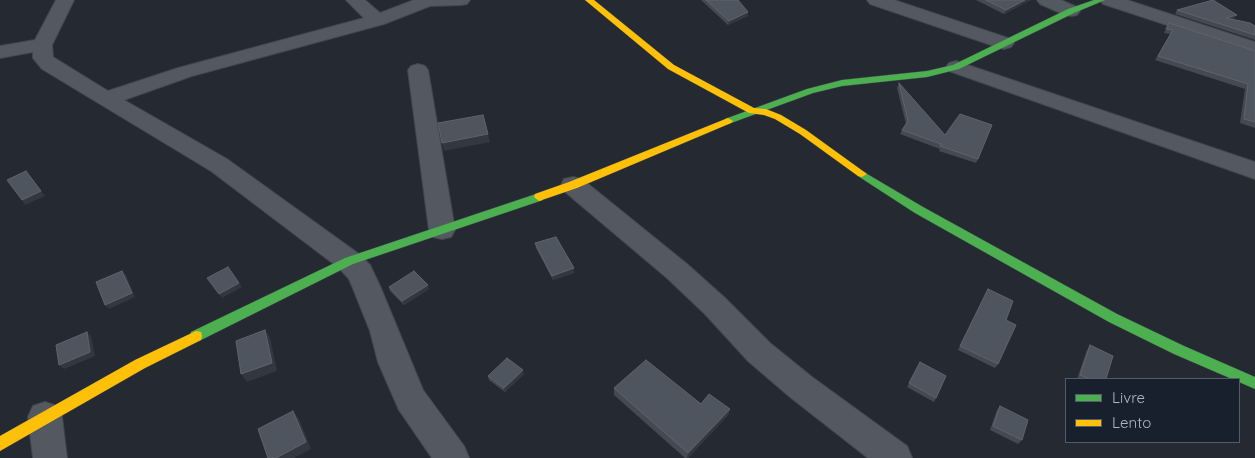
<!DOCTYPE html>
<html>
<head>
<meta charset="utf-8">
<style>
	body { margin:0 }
	#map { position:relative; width:1255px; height:458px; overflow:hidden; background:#252a32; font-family:Quicksand,sans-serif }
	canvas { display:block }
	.legend { position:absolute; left:1065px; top:378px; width:175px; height:65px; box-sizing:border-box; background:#18202d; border:1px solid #545c6a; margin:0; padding:6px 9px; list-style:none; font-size:15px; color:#adb6c5 }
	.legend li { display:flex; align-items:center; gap:10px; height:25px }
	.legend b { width:25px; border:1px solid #545c6a }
</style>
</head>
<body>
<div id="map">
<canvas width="1255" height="458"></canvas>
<ul class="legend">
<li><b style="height:6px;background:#4caf50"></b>Livre</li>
<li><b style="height:6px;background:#ffc107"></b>Lento</li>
</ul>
</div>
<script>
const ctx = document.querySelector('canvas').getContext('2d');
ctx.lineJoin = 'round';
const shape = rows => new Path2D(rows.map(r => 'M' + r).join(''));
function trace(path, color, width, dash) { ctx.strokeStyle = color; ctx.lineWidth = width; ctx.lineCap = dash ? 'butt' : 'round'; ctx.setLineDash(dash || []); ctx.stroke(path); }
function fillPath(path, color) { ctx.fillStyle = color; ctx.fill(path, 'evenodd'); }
const street = shape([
	[56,0,74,0,52,45,53,57,108,91,178,68,364,18,346,0,365,0,380,13,414,0,470,0,467,4,461,5,430,6,384,24,192,76,124,100,227,159,359,254,370,265,380,286,423,390,464,446,469,458,432,458,399,410,378,362,370,331,352,286,349,279,339,268,211,171,42,69,33,58,33,52,0,58,0,46,35,40,56,0],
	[867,0,894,0,1011,39,1014,43,1011,47,1004,49,997,47,870,4,867,0],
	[1037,0,1061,0,1077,7,1080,11,1077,15,1071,16,1065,15,1040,4,1037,0],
	[1100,0,1127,0,1255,42,1255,54,1103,4,1100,0],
	[956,61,1255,162,1255,179,949,71,946,67,949,63,956,61],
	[418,64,425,66,428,70,455,230,451,237,442,239,433,237,429,230,408,70,411,66,418,64],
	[573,177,582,179,687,264,725,298,770,343,812,377,907,446,912,458,868,458,790,397,748,361,705,314,667,278,564,191,561,185,564,179,573,177],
	[45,402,57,406,62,417,67,458,33,458,28,417,33,406,45,402]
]);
const fast = shape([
	[1094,0,1105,0,1074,13,959,69,927,77,842,86,813,93,731,123,728,124,723,121,725,119,807,89,842,80,927,71,953,65,1068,9,1094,0],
	[862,171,923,207,1117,314,1184,346,1255,377,1255,389,1239,382,1239,379,1232,379,1174,354,1109,322,915,213,858,176,857,174,862,171],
	[539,193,544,197,543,200,353,264,201,340,196,341,191,340,190,336,191,332,345,258,539,193]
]);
const slow = shape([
	[585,0,594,0,674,65,754,108,766,109,781,115,806,130,867,174,862,177,858,176,800,134,775,119,764,115,749,113,668,69,585,0],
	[728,118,733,121,731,123,577,188,539,201,534,197,535,194,569,182,728,118],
	[196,331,201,332,202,336,201,340,145,368,0,451,0,436,135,360,196,331]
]);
trace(street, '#42464d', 2);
trace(fast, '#42464d', 1);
trace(slow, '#42464d', 1);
fillPath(street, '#545961');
fillPath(fast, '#4caf50');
fillPath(slow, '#ffc107');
fillPath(shape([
	[701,0,738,0,748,16,728,25],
	[976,0,1031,0,1004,14],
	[1177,10,1234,19,1233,19,1255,26,1255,40,1175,14],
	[1169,23,1255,51,1255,128,1240,123,1245,89,1155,60,1170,34,1164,33],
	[899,83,945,135,978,159,976,163,939,151,940,149,900,134,902,130,906,124,897,88],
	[535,243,574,268,574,273,553,280,536,248],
	[389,287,429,289,404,305,390,291],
	[988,289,1006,320,998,364,995,368,958,350],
	[1090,345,1106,379,1077,379,1087,350],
	[920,362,936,398,934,402,907,387],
	[524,374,505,392,489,380,488,376],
	[614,388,701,404,730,409,728,415,688,458,685,458,614,395],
	[1000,406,1022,440,1018,444,990,430,997,410]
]), '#444952');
fillPath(shape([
	[1025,0,1031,0,1004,14,1006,10],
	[748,12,748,16,728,25,729,21],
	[1237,15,1234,19,1223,22,1226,18],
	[488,134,490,142,444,151,442,143],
	[30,176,45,196,25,205,22,200],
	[574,268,574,273,553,280,552,276],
	[122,271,126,275,135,297,109,309,105,305],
	[239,283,242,287,222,298,219,294],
	[428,285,429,289,404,305,402,301],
	[265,330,270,338,277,371,247,382,241,374],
	[87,332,91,336,95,356,64,369,59,365],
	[523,370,524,374,505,392,504,388],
	[730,409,728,415,688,458,687,458,688,453],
	[293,411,299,419,311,449,294,458,276,458]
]), '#333840');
const building = shape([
	[706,0,738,0,748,12,729,21,706,0],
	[986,0,1025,0,1006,10,986,0],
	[1213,0,1237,15,1226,18,1250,23,1255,26,1255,35,1177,10,1213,0],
	[1169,23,1255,51,1255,122,1244,119,1248,84,1158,56,1173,30,1166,29,1169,23],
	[899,83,945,135,960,114,992,125,978,159,940,146,941,144,902,130,908,121,899,83],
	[483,115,488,134,442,143,438,123,483,115],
	[26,171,41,191,22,200,7,180,26,171],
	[556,237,574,268,552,276,535,243,556,237],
	[228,267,239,283,219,294,207,278,228,267],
	[122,271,132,293,105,305,96,282,122,271],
	[414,271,428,285,402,301,389,287,414,271],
	[988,289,1013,301,1006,320,1016,325,998,364,960,346,988,289],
	[265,330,272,363,241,374,236,341,265,330],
	[87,332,90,352,59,365,56,345,87,332],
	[1090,345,1113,356,1106,379,1090,379,1080,375,1090,345],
	[507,358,523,370,504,388,488,376,507,358],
	[646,360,701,404,709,394,730,409,688,453,614,388,646,360],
	[920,362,946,376,936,398,909,383,920,362],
	[1000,406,1028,420,1022,440,993,426,1000,406],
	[293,411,306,442,276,458,268,458,258,429,293,411]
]);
fillPath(building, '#4f555e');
trace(building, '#5e646e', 1);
</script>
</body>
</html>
